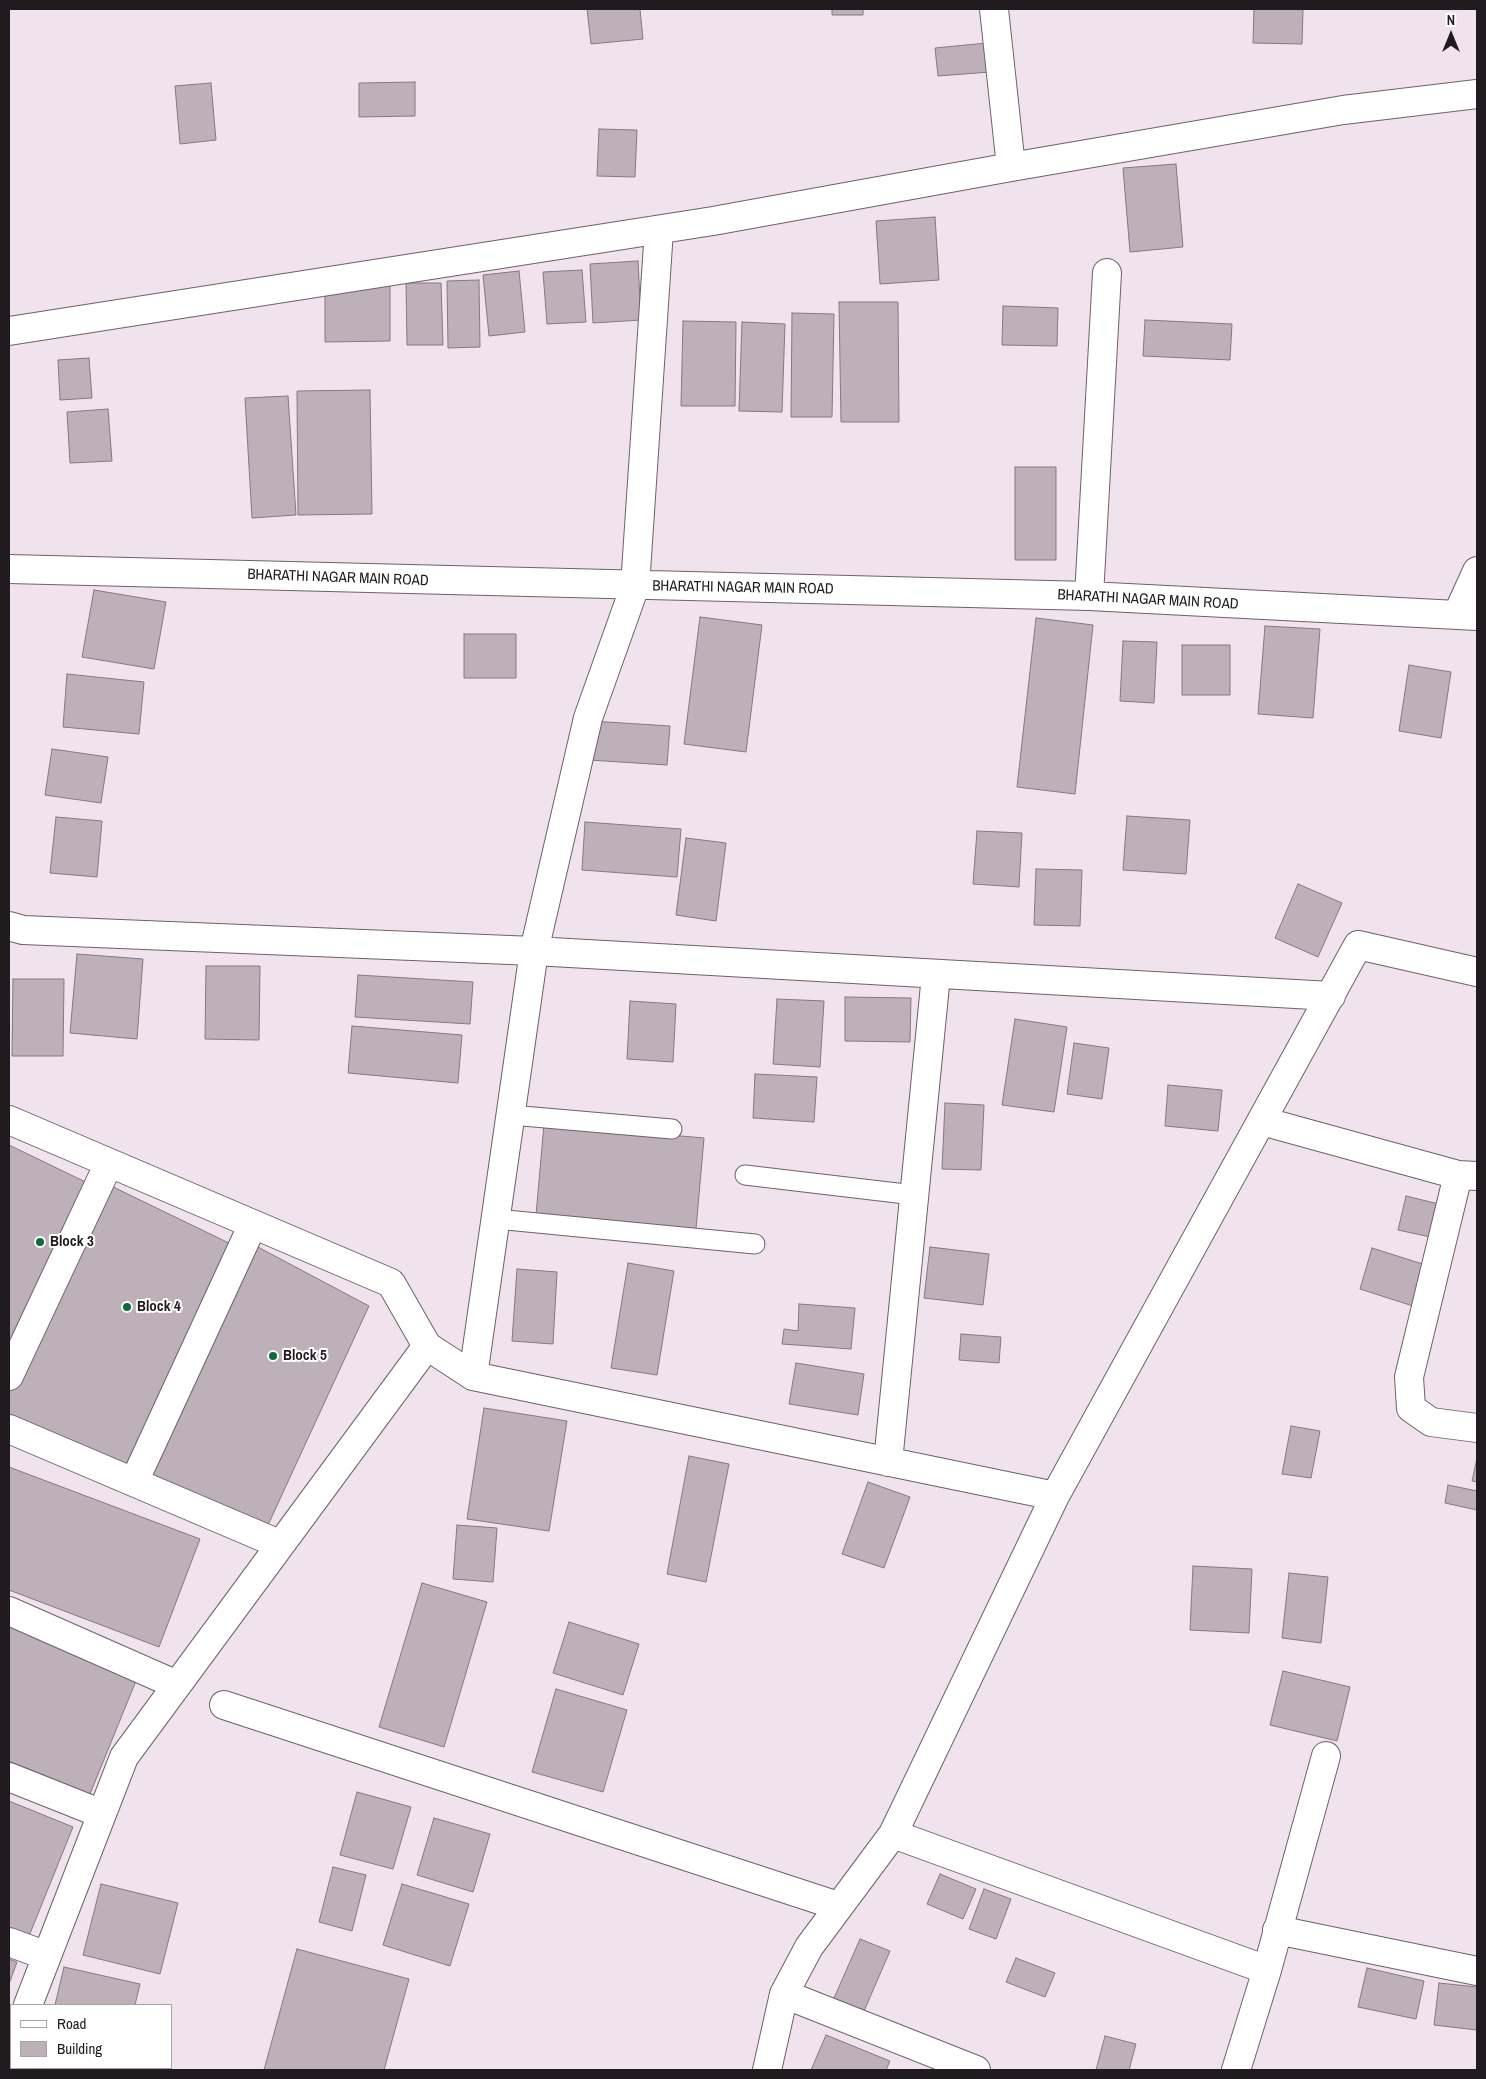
<!DOCTYPE html>
<html>
<head>
<meta charset="utf-8">
<style>
	body { margin:0 }
	#map { position:relative; width:1486px; height:2079px; overflow:hidden; background:#f1e3ed; font-family:"Archivo Narrow",sans-serif }
	canvas { display:block }
	.frame { position:absolute; inset:0; border:10px solid #201b1e; pointer-events:none }
	.legend { position:absolute; left:10px; top:2004px; width:162px; height:65px; box-sizing:border-box; background:#fff; border:1px solid #a6a4a5; margin:0; padding:6px 9px; list-style:none; font-size:15px; color:#201b1e }
	.legend li { display:flex; align-items:center; gap:10px; height:25px }
	.legend b { width:25px; border:1px solid #a6a4a5 }
	.north { position:absolute; left:1426px; top:10px; width:50px; height:50px; -webkit-text-stroke:4px #fff; paint-order:stroke; rotate:0deg; font-size:14px; font-weight:700; line-height:20px; text-align:center; color:#201b1e }
	.north::after { content:''; display:block; margin:auto; width:18px; height:22px; background:#201b1e; clip-path:polygon(50% 0,100% 100%,50% 72%,0 100%) }
</style>
</head>
<body>
<div id="map">
<canvas width="1486" height="2079"></canvas>
<div class="frame"></div>
<ul class="legend">
<li><b style="height:6px;background:#fff"></b>Road</li>
<li><b style="height:14px;background:#bdb0b9"></b>Building</li>
</ul>
<div class="north">N</div>
</div>
<script>
const ctx = document.querySelector('canvas').getContext('2d');
ctx.lineJoin = 'round';
function fillPath(path, color) { ctx.fillStyle = color; ctx.fill(path, 'evenodd'); }
const shape = rows => new Path2D(rows.map(r => 'M' + r).join(''));
function trace(path, color, width, dash) { ctx.strokeStyle = color; ctx.lineWidth = width; ctx.lineCap = dash ? 'butt' : 'round'; ctx.setLineDash(dash || []); ctx.stroke(path); }
function drawText(font, color, halo, rows, align = 'center') {
  ctx.font = font + ' "Archivo Narrow",sans-serif'; ctx.lineWidth = 4; ctx.setLineDash([]); ctx.textBaseline = 'middle'; ctx.strokeStyle = halo; ctx.fillStyle = color; for (const [text, x, y, turn = 0] of rows) {
    ctx.save(); ctx.translate(x, y); ctx.rotate((+turn || 0) * Math.PI / 180); ctx.textAlign = isNaN(turn) ? turn : align; if (halo) ctx.strokeText(text, 0, 0); ctx.fillText(text, 0, 0); ctx.restore();
  }
}
const building = shape([
	[587,9,640,9,643,39,591,44,587,9],
	[832,9,863,9,863,15,832,15,832,9],
	[1254,9,1303,9,1302,44,1253,43,1254,9],
	[987,43,990,72,938,76,935,48,987,43],
	[415,82,415,116,359,117,359,83,415,82],
	[211,83,216,140,180,144,175,86,211,83],
	[599,129,637,130,635,177,597,176,599,129],
	[1176,164,1183,247,1130,252,1123,168,1176,164],
	[935,217,939,280,880,284,876,221,935,217],
	[638,261,641,320,593,323,590,264,638,261],
	[582,270,586,322,547,324,543,272,582,270],
	[519,271,525,332,489,336,483,275,519,271],
	[479,280,480,347,448,348,447,281,479,280],
	[406,283,441,283,443,345,407,345,406,283],
	[325,285,390,285,390,341,325,342,325,285],
	[839,302,898,302,899,422,841,422,839,302],
	[1003,306,1058,308,1057,346,1002,345,1003,306],
	[792,313,834,314,832,417,791,417,792,313],
	[1145,320,1232,324,1230,360,1143,356,1145,320],
	[683,321,736,322,735,406,681,406,683,321],
	[742,322,785,324,782,412,739,411,742,322],
	[89,358,92,398,60,400,58,360,89,358],
	[370,390,372,514,298,515,297,391,370,390],
	[288,396,296,515,252,518,245,398,288,396],
	[108,409,112,461,70,463,67,412,108,409],
	[1015,467,1056,467,1056,560,1015,560,1015,467],
	[94,590,166,602,154,669,82,657,94,590],
	[700,617,762,625,746,752,684,744,700,617],
	[1036,618,1093,625,1075,794,1017,787,1036,618],
	[1265,626,1320,629,1313,718,1258,714,1265,626],
	[464,634,516,634,516,678,464,678,464,634],
	[1123,641,1157,642,1154,703,1120,701,1123,641],
	[1182,645,1230,645,1230,695,1182,695,1182,645],
	[1409,665,1451,672,1441,738,1399,731,1409,665],
	[67,674,144,682,139,734,63,727,67,674],
	[591,721,670,726,667,765,589,760,591,721],
	[52,749,108,757,101,803,45,795,52,749],
	[1127,816,1190,820,1186,874,1123,870,1127,816],
	[56,817,102,821,97,877,50,873,56,817],
	[585,822,681,829,677,877,582,870,585,822],
	[977,831,1022,833,1019,887,973,884,977,831],
	[686,838,726,843,716,921,676,915,686,838],
	[1036,869,1082,870,1080,926,1034,925,1036,869],
	[1298,884,1342,903,1318,957,1275,938,1298,884],
	[77,954,143,959,137,1039,70,1033,77,954],
	[206,966,260,966,259,1040,205,1039,206,966],
	[358,975,473,982,470,1024,355,1017,358,975],
	[13,979,64,979,63,1056,12,1056,13,979],
	[845,997,911,998,910,1042,845,1041,845,997],
	[777,999,824,1001,820,1067,773,1064,777,999],
	[630,1001,676,1004,673,1062,627,1059,630,1001],
	[1015,1019,1067,1027,1054,1112,1002,1105,1015,1019],
	[352,1026,462,1035,458,1083,348,1073,352,1026],
	[1074,1043,1109,1048,1102,1099,1067,1094,1074,1043],
	[755,1074,817,1077,814,1122,753,1118,755,1074],
	[1168,1085,1222,1090,1218,1131,1165,1126,1168,1085],
	[945,1103,984,1105,981,1170,942,1169,945,1103],
	[544,1124,704,1138,696,1229,536,1215,544,1124],
	[9,1145,98,1188,9,1362,9,1145],
	[105,1183,233,1245,134,1482,9,1420,9,1378,105,1183],
	[1406,1196,1443,1205,1435,1238,1398,1230,1406,1196],
	[256,1246,369,1306,268,1525,134,1482,256,1246],
	[930,1247,989,1254,983,1305,924,1298,930,1247],
	[1372,1248,1429,1266,1416,1307,1360,1289,1372,1248],
	[628,1263,674,1271,657,1375,611,1368,628,1263],
	[517,1269,557,1272,553,1344,512,1341,517,1269],
	[799,1304,855,1308,851,1349,782,1344,784,1329,798,1331,799,1304],
	[961,1334,1001,1337,999,1363,959,1360,961,1334],
	[796,1363,864,1374,858,1415,789,1404,796,1363],
	[484,1408,567,1421,549,1531,467,1519,484,1408],
	[1291,1426,1320,1431,1311,1478,1282,1474,1291,1426],
	[689,1456,729,1464,706,1582,667,1574,689,1456],
	[1477,1458,1477,1482,1472,1481,1477,1458],
	[9,1467,200,1539,159,1647,9,1590,9,1467],
	[868,1482,910,1497,884,1568,842,1554,868,1482],
	[1448,1485,1477,1491,1477,1510,1445,1503,1448,1485],
	[457,1525,497,1528,493,1582,453,1579,457,1525],
	[1193,1566,1252,1569,1249,1633,1190,1630,1193,1566],
	[1289,1573,1328,1577,1321,1643,1282,1638,1289,1573],
	[422,1583,487,1602,444,1747,379,1727,422,1583],
	[569,1622,639,1644,623,1695,553,1673,569,1622],
	[9,1624,138,1676,90,1794,9,1761,9,1624],
	[1283,1671,1350,1687,1337,1741,1270,1725,1283,1671],
	[556,1689,627,1710,603,1792,532,1772,556,1689],
	[357,1792,411,1807,393,1869,340,1855,357,1792],
	[9,1801,73,1827,29,1936,9,1928,9,1801],
	[434,1818,490,1834,473,1892,417,1875,434,1818],
	[333,1867,366,1875,352,1931,319,1922,333,1867],
	[940,1874,976,1889,963,1919,927,1904,940,1874],
	[101,1884,178,1903,160,1974,83,1955,101,1884],
	[402,1884,469,1904,450,1966,383,1945,402,1884],
	[984,1889,1011,1899,996,1939,969,1929,984,1889],
	[860,1939,890,1951,861,2018,831,2005,860,1939],
	[297,1949,409,1979,384,2070,264,2070,297,1949],
	[1016,1958,1055,1973,1045,1997,1006,1982,1016,1958],
	[9,1959,17,1962,9,1984,9,1959],
	[64,1967,140,1984,135,2005,55,2005,64,1967],
	[1367,1968,1424,1981,1416,2019,1358,2007,1367,1968],
	[1439,1983,1477,1987,1477,2030,1434,2025,1439,1983],
	[826,2035,890,2061,886,2070,811,2070,826,2035],
	[1105,2036,1136,2044,1129,2070,1096,2070,1105,2036]
]);
fillPath(building, '#bdb0b9');
trace(building, '#847881', 1);
const lane = shape([
	[511,1115,672,1129],
	[745,1175,914,1195],
	[496,1219,755,1244]
]);
const street = shape([
	[994,9,1011,167],
	[9,331,713,221,1011,167,1343,110,1477,94],
	[9,569,1089,596,1477,616],
	[1089,596,1107,273],
	[1457,615,1477,571],
	[9,926,23,930,534,951,1331,996],
	[9,1120,391,1283,427,1346,473,1376,1055,1496],
	[1262,1121,1458,1175,1477,1176],
	[1458,1175,1409,1377,1411,1408,1431,1422,1477,1428],
	[9,1376,109,1163],
	[473,1376,534,951,588,718,635,586,659,230],
	[9,1429,279,1544],
	[888,1462,936,975],
	[134,1482,253,1224],
	[9,1611,177,1685],
	[224,1705,838,1906],
	[9,1777,102,1814],
	[893,1834,1267,1970,1236,2070],
	[1277,1930,1477,1971],
	[9,1942,47,1956],
	[1267,1970,1326,1756],
	[784,1994,976,2070],
	[28,2005,124,1757,427,1346],
	[9,2055,11,2048],
	[94,2068,102,2070],
	[767,2070,784,1994,809,1947,893,1834,1055,1496,1358,945,1477,972]
]);
trace(lane, '#6d616a', 21);
trace(street, '#6d616a', 30);
trace(lane, '#fff', 19);
trace(street, '#fff', 28);
for (const [x, y, r, color] of [
	[40,1242,5,"#0c6b3f"],
	[127,1307,5,"#0c6b3f"],
	[273,1356,5,"#0c6b3f"]
]) { const dot = new Path2D(); dot.arc(x, y, r, 0, 2 * Math.PI); ctx.fillStyle = color; ctx.fill(dot); trace(dot, '#fff', 2); }
drawText('15px', '#201b1e', '#fff', [
	["BHARATHI NAGAR MAIN ROAD",338,578,2],
	["BHARATHI NAGAR MAIN ROAD",743,588,1],
	["BHARATHI NAGAR MAIN ROAD",1148,600,3]
]);
drawText('bold 15px', '#201b1e', '#fff', [
	["Block 3",50,1242],
	["Block 4",137,1307],
	["Block 5",283,1356]
], 'left');
</script>
</body>
</html>
